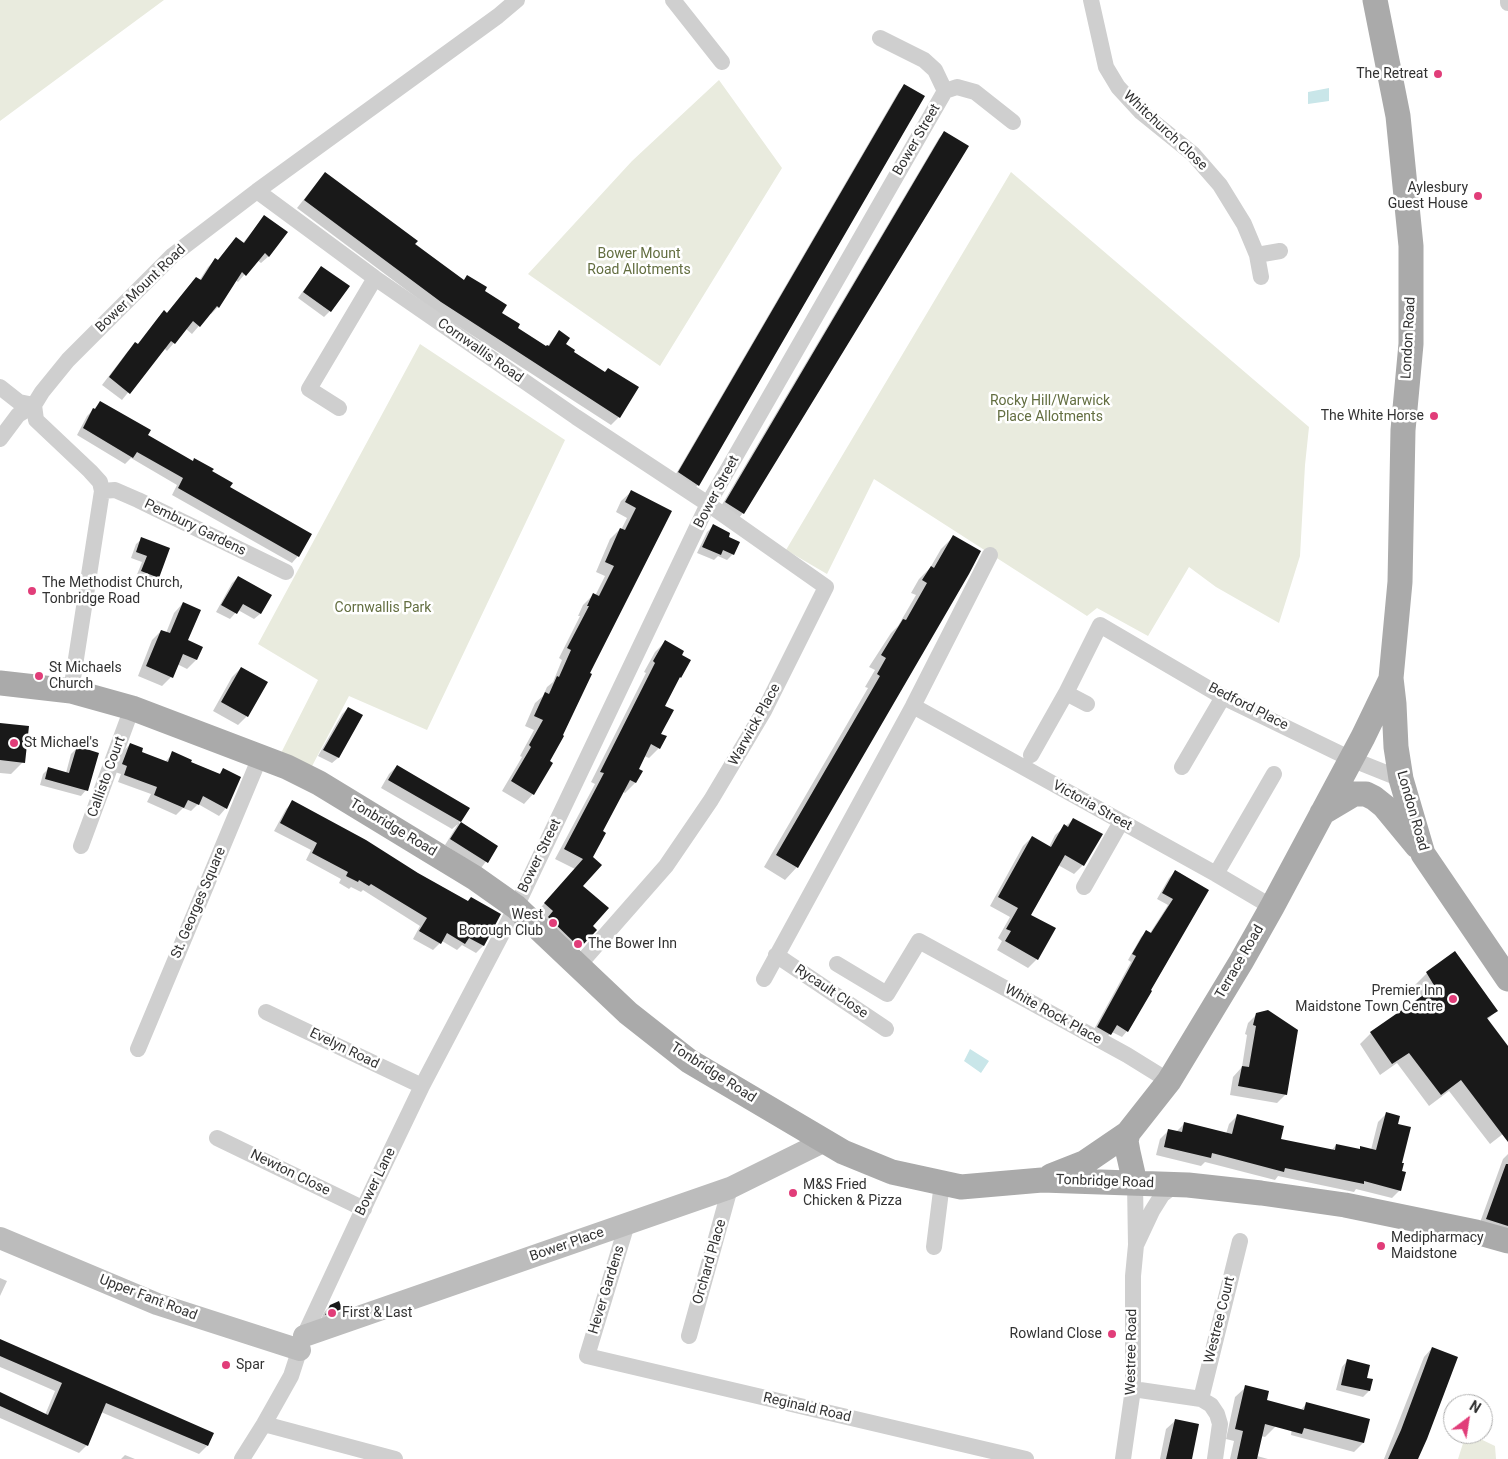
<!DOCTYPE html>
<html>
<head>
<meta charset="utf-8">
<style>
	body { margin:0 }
	#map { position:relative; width:1508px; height:1459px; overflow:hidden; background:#fff; font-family:Roboto,sans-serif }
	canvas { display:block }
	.north { position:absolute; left:1443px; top:1394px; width:50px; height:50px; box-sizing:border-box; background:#fff; border:1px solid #adadad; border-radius:50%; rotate:31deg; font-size:14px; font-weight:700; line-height:20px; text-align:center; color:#323232 }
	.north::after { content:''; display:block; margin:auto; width:18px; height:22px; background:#e13d79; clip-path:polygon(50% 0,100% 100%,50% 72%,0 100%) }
</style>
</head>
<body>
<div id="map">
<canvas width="1508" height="1459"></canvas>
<div class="north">N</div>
</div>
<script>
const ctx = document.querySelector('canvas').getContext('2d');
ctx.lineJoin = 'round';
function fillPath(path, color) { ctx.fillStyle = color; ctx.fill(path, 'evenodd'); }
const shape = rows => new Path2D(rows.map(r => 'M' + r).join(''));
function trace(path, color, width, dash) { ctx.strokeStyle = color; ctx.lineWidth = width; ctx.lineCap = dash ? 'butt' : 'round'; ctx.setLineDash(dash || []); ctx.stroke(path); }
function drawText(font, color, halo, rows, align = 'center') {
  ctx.font = font + ' Roboto,sans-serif'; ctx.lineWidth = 5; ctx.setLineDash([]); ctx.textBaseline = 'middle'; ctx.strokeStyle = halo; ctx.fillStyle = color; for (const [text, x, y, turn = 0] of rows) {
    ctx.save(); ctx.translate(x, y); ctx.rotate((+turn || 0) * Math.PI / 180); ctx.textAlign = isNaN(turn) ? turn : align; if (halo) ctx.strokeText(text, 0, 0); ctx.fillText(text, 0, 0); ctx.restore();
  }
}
fillPath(shape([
	[0,0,164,0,0,121],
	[719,80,782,168,660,366,528,274,632,161],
	[1011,172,1309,427,1305,465,1300,556,1279,623,1216,587,1189,567,1148,636,1097,608,1087,616,874,479,827,574,786,550],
	[420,344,565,440,427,730,349,696,311,768,280,755,318,680,258,644],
	[1466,1434,1470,1434,1495,1446,1496,1459,1458,1459]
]), '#e9ebde');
fillPath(shape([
	[1329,88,1329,101,1308,104,1308,92],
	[970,1049,989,1061,981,1073,964,1061]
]), '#c9e6e9');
fillPath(shape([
	[905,85,698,485,692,491,673,479,899,91],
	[945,132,743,513,738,519,720,508,939,138],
	[325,173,463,281,467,277,483,291,500,313,516,328,546,348,559,332,565,344,572,352,604,373,638,387,619,417,611,425,433,310,297,208],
	[264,217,269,256,261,263,257,260,238,282,235,280,218,307,211,314,210,313,192,334,186,329,167,351,164,348,122,400,102,385,128,351,137,345,157,319,164,312,166,314,189,286,196,278,199,281,208,267,215,260,217,261,229,246,243,243],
	[321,267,330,311,324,317,298,298],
	[100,403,146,435,211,472,229,487,298,556,292,563,172,495,177,485,131,458,125,464,77,435,87,416],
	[631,492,670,512,588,673,533,794,524,804,502,791,522,757,520,756,534,730,525,726,535,703,543,696,547,687,553,682,562,660,559,658,580,616,578,616,583,605,593,595,595,596,605,576,596,572,610,539,620,529,621,530,627,518,616,512,621,501],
	[713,526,727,538,733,554,727,560,718,556,714,560,697,553,707,532],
	[953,537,797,867,785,880,764,867,868,688,865,687,875,670,869,667,891,633,898,626,916,595,911,593,919,579,930,568,941,549],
	[142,539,158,577,152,583,136,577,142,562,131,558,136,544],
	[238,577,270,596,260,614,254,619,238,610,230,619,216,612,232,583],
	[183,603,186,641,201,648,196,660,187,669,177,664,171,677,162,686,138,676,152,640,161,631,166,633,174,613],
	[665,642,680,656,680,677,677,681,664,706,659,748,649,758,644,756,637,770,635,783,625,793,622,791,602,832,582,886,591,926,580,947,570,957,535,914,575,869,555,859,595,784,591,782,646,673,644,672,655,652],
	[241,668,247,716,238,725,213,711,232,677],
	[348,708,362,716,338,758,332,763,318,756,342,714],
	[0,724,23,762,11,774,0,773],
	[130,744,140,753,165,762,173,753,190,762,219,774,224,770,226,808,219,816,198,804,191,811,183,808,176,815,147,802,151,794,118,782,121,774,115,772,123,752],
	[77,748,86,790,81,796,40,785,43,774,49,768,66,773,71,754],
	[397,766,468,809,459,823,497,847,481,868,445,845,458,824,452,829,381,788,389,774],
	[293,802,467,902,499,915,483,946,476,953,462,945,457,950,442,941,433,950,413,939,420,926,363,890,361,892,351,887,349,889,339,883,341,879,306,860,311,850,274,831,286,809],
	[1074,819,1083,865,1074,874,1058,865,1029,915,1054,929,1037,959,1028,968,997,950,1002,941,998,938,1010,917,990,906,1023,846,1032,837,1049,847,1055,835],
	[1175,872,1208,890,1127,1031,1122,1037,1112,1032,1104,1040,1092,1033,1131,962,1128,960,1141,937,1147,931,1150,933,1168,905,1157,899,1169,878],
	[1455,953,1496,1011,1487,1020,1508,1048,1508,1130,1490,1144,1449,1091,1429,1106,1397,1063,1380,1075,1360,1044,1371,1033,1422,997,1415,985,1427,973],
	[1257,1014,1286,1094,1277,1103,1230,1095,1233,1077,1242,1067,1247,1035,1245,1034,1248,1023],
	[1386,1114,1397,1125,1400,1164,1400,1190,1392,1198,1356,1189,1354,1192,1278,1176,1275,1180,1205,1162,1201,1166,1156,1155,1160,1139,1169,1130,1176,1132,1184,1124,1226,1134,1229,1124,1237,1116,1279,1140,1331,1151,1336,1145,1358,1150,1361,1148,1371,1150,1378,1122],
	[1508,1154,1508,1233,1478,1228,1503,1159],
	[0,1278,7,1281,0,1296],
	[330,1306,340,1309,334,1315,321,1319,324,1312],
	[0,1340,207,1446,199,1454,101,1412,87,1445,79,1453,0,1418,0,1397,45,1415,55,1391,0,1367],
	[1432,1348,1417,1459,1384,1459,1424,1357],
	[1347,1361,1366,1379,1371,1380,1369,1391,1363,1397,1336,1390,1342,1367],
	[1246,1387,1266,1401,1280,1404,1275,1427,1265,1437,1261,1436,1257,1456,1268,1459,1230,1459,1234,1441,1226,1439,1235,1397],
	[1307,1403,1369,1420,1363,1443,1354,1452,1291,1435,1293,1419],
	[1176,1420,1190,1459,1160,1459,1166,1429],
	[125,1455,135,1459,121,1459]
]), '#0003');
fillPath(shape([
	[904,84,925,96,699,486,678,472],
	[944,131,969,146,744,514,725,502],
	[325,172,418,241,415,244,464,280,467,275,487,287,485,291,507,305,502,313,520,324,518,328,546,346,547,345,549,346,559,330,570,338,566,344,575,350,574,352,605,372,608,368,639,387,620,418,441,302,304,200],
	[264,215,288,232,269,257,265,253,246,276,242,272,219,308,217,306,200,327,193,321,175,344,171,341,130,394,109,377,135,342,138,344,164,310,167,313,196,277,201,280,215,258,218,260,236,237,244,243],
	[321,266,350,286,331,312,303,292],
	[100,401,151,430,148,435,193,461,194,458,214,469,212,471,233,483,230,487,312,534,299,557,178,488,183,478,137,452,133,458,83,428,93,408,95,409],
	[631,490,672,511,590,673,592,674,563,735,564,736,550,761,553,763,534,795,511,781,531,747,529,745,543,720,534,716,545,692,549,694,557,676,559,677,571,650,567,648,589,606,587,606,593,593,599,596,614,566,605,562,620,528,625,530,636,508,625,502],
	[713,524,730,533,729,537,740,542,734,555,723,550,721,555,702,547],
	[953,535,981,551,969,574,798,868,776,855,880,676,877,674,886,658,881,655,903,619,906,620,927,583,922,580,931,566,934,568],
	[141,537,170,548,159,578,141,571,147,556,136,552],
	[238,576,272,595,261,614,243,604,237,614,221,605],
	[183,602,201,610,188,640,203,647,197,660,183,654,173,678,146,666,161,630,170,633],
	[665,640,684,651,682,655,691,660,681,678,680,677,665,706,674,710,661,734,667,736,660,749,651,744,639,769,643,771,636,783,630,780,603,831,606,833,593,857,602,865,583,886,609,908,593,926,597,930,580,948,548,917,553,911,544,903,583,859,564,849,604,773,600,772,655,663,653,661],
	[241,667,268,682,248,717,221,702],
	[348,707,363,715,339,758,323,750],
	[0,723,29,726,25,763,0,760],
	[130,743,143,748,142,752,168,762,172,751,192,760,191,762,220,774,223,768,241,777,227,809,203,796,199,805,188,800,184,808,154,795,157,787,124,775,127,766,122,764],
	[77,746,99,753,88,791,45,779,48,767,69,773],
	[397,765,470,808,461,822,388,780],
	[292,800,366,840,418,873,468,901,471,897,501,914,484,946,469,938,465,944,447,933,441,944,419,931,427,918,371,884,369,886,359,880,358,882,346,876,348,872,312,853,317,843,280,823],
	[1073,818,1103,834,1084,866,1065,855,1031,915,1056,928,1038,960,1005,941,1011,931,1006,929,1018,908,998,897,1032,836,1051,847,1064,824,1068,827],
	[461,822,498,846,488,863,450,839],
	[1175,870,1209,890,1151,990,1152,991,1128,1032,1117,1025,1111,1035,1097,1027,1136,956,1132,954,1146,930,1151,933,1173,899,1162,893],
	[1455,951,1498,1011,1487,1018,1508,1046,1508,1142,1461,1080,1441,1095,1409,1053,1392,1064,1370,1032,1435,987,1426,972],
	[1268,1010,1298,1030,1287,1095,1238,1086,1242,1066,1249,1067,1256,1026,1253,1025,1256,1013],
	[1386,1112,1400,1116,1398,1124,1411,1127,1402,1163,1404,1163,1402,1171,1406,1172,1401,1191,1364,1181,1364,1184,1285,1168,1284,1172,1212,1153,1211,1158,1164,1147,1168,1129,1182,1132,1184,1122,1232,1134,1237,1114,1284,1126,1281,1139,1335,1150,1336,1144,1360,1149,1360,1146,1376,1150],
	[1506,1164,1508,1164,1508,1226,1486,1219],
	[339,1301,342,1309,325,1315,330,1305],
	[0,1339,214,1433,208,1446,106,1403,88,1446,0,1406,0,1392,48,1415,62,1383,0,1356],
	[1432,1347,1458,1357,1427,1439,1418,1459,1388,1459,1401,1430],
	[1347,1359,1370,1365,1367,1378,1373,1379,1370,1391,1341,1385],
	[1245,1385,1269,1391,1267,1400,1304,1410,1306,1402,1370,1419,1364,1443,1304,1428,1302,1434,1265,1424,1257,1459,1237,1459,1243,1431,1235,1429],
	[1175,1419,1199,1424,1192,1459,1166,1459]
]), '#191919');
trace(shape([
	[673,0,722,62],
	[1091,0,1106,67,1118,87,1141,112,1193,154,1220,185,1244,224,1257,255,1261,277],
	[1508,3,1508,0],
	[880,38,924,60,935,70,945,91,957,87,975,92,1013,122],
	[257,191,375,278,576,417,708,504,826,587,764,711,711,800,666,866,579,965],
	[1257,255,1280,251],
	[0,387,19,402,34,405],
	[339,408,309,389,375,278],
	[0,439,18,415,34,405],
	[102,491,115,490,138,500,286,572],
	[71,691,102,491,100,482,90,471,36,420,34,405,42,392,68,360,173,255,257,191,498,16,517,0],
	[1066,693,1087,704],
	[913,706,1216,874,1272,907],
	[1031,755,1066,693,1100,625,1223,697,1351,759,1401,779],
	[1182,767,1223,697],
	[81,846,132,708],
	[1216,874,1274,774],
	[1084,887,1121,822],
	[776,955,886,1029],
	[837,964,887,994,919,941,1127,1055,1169,1081],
	[764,979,913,706,990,555],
	[266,1012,422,1086],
	[138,1049,260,757],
	[217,1138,364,1209],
	[627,1224,587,1356,1026,1459],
	[1137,1243,1152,1211,1162,1195,1175,1185],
	[934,1247,942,1183],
	[689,1336,730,1188],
	[1133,1389,1201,1399,1211,1405,1217,1414,1220,1424,1215,1459],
	[1201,1399,1240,1241],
	[264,1424,395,1459],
	[242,1459,264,1424,291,1376,304,1336,374,1186,422,1086,516,907,708,504,945,91],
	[1123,1459,1133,1389,1133,1276,1136,1245,1135,1183]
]), '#cfcfcf', 16);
trace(shape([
	[0,1238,157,1304,300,1350],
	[304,1336,730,1188,825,1141]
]), '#bcbcbc', 22);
trace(shape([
	[1375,0,1398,116,1411,246,1411,344,1403,430,1400,582,1391,678,1394,704,1396,747,1401,779,1423,854,1508,979],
	[0,683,71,691,132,708,287,767,319,783,475,878,516,907,628,1013,689,1061,843,1152,892,1172,961,1187,1042,1180,1188,1185,1261,1193,1345,1205,1476,1232,1508,1241],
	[1322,813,1354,794,1366,794,1374,798,1384,806,1417,846],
	[1128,1133,1126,1141,1128,1152,1135,1183],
	[1051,1176,1084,1163,1128,1133,1169,1081,1241,962,1272,907,1363,737,1391,679]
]), '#aaa', 25);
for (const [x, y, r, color] of [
	[1438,74,5,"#e13d79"],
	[1478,196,5,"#e13d79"],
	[1434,416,5,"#e13d79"],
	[32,591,5,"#e13d79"],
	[39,676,5,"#e13d79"],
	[14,743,5,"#e13d79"],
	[553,923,5,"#e13d79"],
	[578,944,5,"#e13d79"],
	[1453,999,5,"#e13d79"],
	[793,1193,5,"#e13d79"],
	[1381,1246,5,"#e13d79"],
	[332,1313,5,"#e13d79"],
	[1112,1334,5,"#e13d79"],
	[226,1365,5,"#e13d79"]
]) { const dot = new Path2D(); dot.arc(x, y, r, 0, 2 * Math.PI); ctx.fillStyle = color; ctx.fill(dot); trace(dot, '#fff', 2); }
drawText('14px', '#323232', '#fff', [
	["The Retreat",1428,74,"right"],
	["Aylesbury",1468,188,"right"],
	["Guest House",1468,204,"right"],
	["The White Horse",1424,416,"right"],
	["The Methodist Church,",42,583],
	["Tonbridge Road",42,599],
	["St Michaels",49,668],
	["Church",49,684],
	["St Michael's",24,743],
	["West",543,915,"right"],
	["Borough Club",543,931,"right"],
	["The Bower Inn",588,944],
	["Premier Inn",1443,991,"right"],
	["Maidstone Town Centre",1443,1007,"right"],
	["M&S Fried",803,1185],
	["Chicken & Pizza",803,1201],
	["Medipharmacy",1391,1238],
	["Maidstone",1391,1254],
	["First & Last",342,1313],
	["Rowland Close",1102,1334,"right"],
	["Spar",236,1365]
], 'left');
drawText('14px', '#323232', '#fff', [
	["Whitchurch Close",1165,131,43],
	["Bower Street",917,140,-60],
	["Bower Mount Road",141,289,-44],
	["London Road",1409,338,-87],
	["Cornwallis Road",480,351,35],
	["Bower Street",717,492,-62],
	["Pembury Gardens",195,528,26],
	["Bedford Place",1248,707,27],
	["Warwick Place",755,725,-61],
	["Callisto Court",107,777,-70],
	["Victoria Street",1092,806,29],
	["London Road",1412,811,74],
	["Tonbridge Road",393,828,31],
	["Bower Street",540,856,-64],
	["St. Georges Square",199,903,-67],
	["Terrace Road",1240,962,-60],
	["Rycault Close",831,992,34],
	["White Rock Place",1053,1015,29],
	["Evelyn Road",344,1049,26],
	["Tonbridge Road",713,1073,33],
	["Newton Close",290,1173,26],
	["Bower Lane",376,1182,-64],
	["Tonbridge Road",1105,1182,2],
	["Bower Place",567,1245,-19],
	["Orchard Place",710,1262,-74],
	["Hever Gardens",607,1290,-73],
	["Upper Fant Road",148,1298,21],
	["Westree Court",1220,1320,-76],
	["Westree Road",1132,1352,-89],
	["Reginald Road",807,1408,13]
]);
drawText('14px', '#636e40', '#fff', [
	["Bower Mount",639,254],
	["Road Allotments",639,270],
	["Rocky Hill/Warwick",1050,401],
	["Place Allotments",1050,417],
	["Cornwallis Park",383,608]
]);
</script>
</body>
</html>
